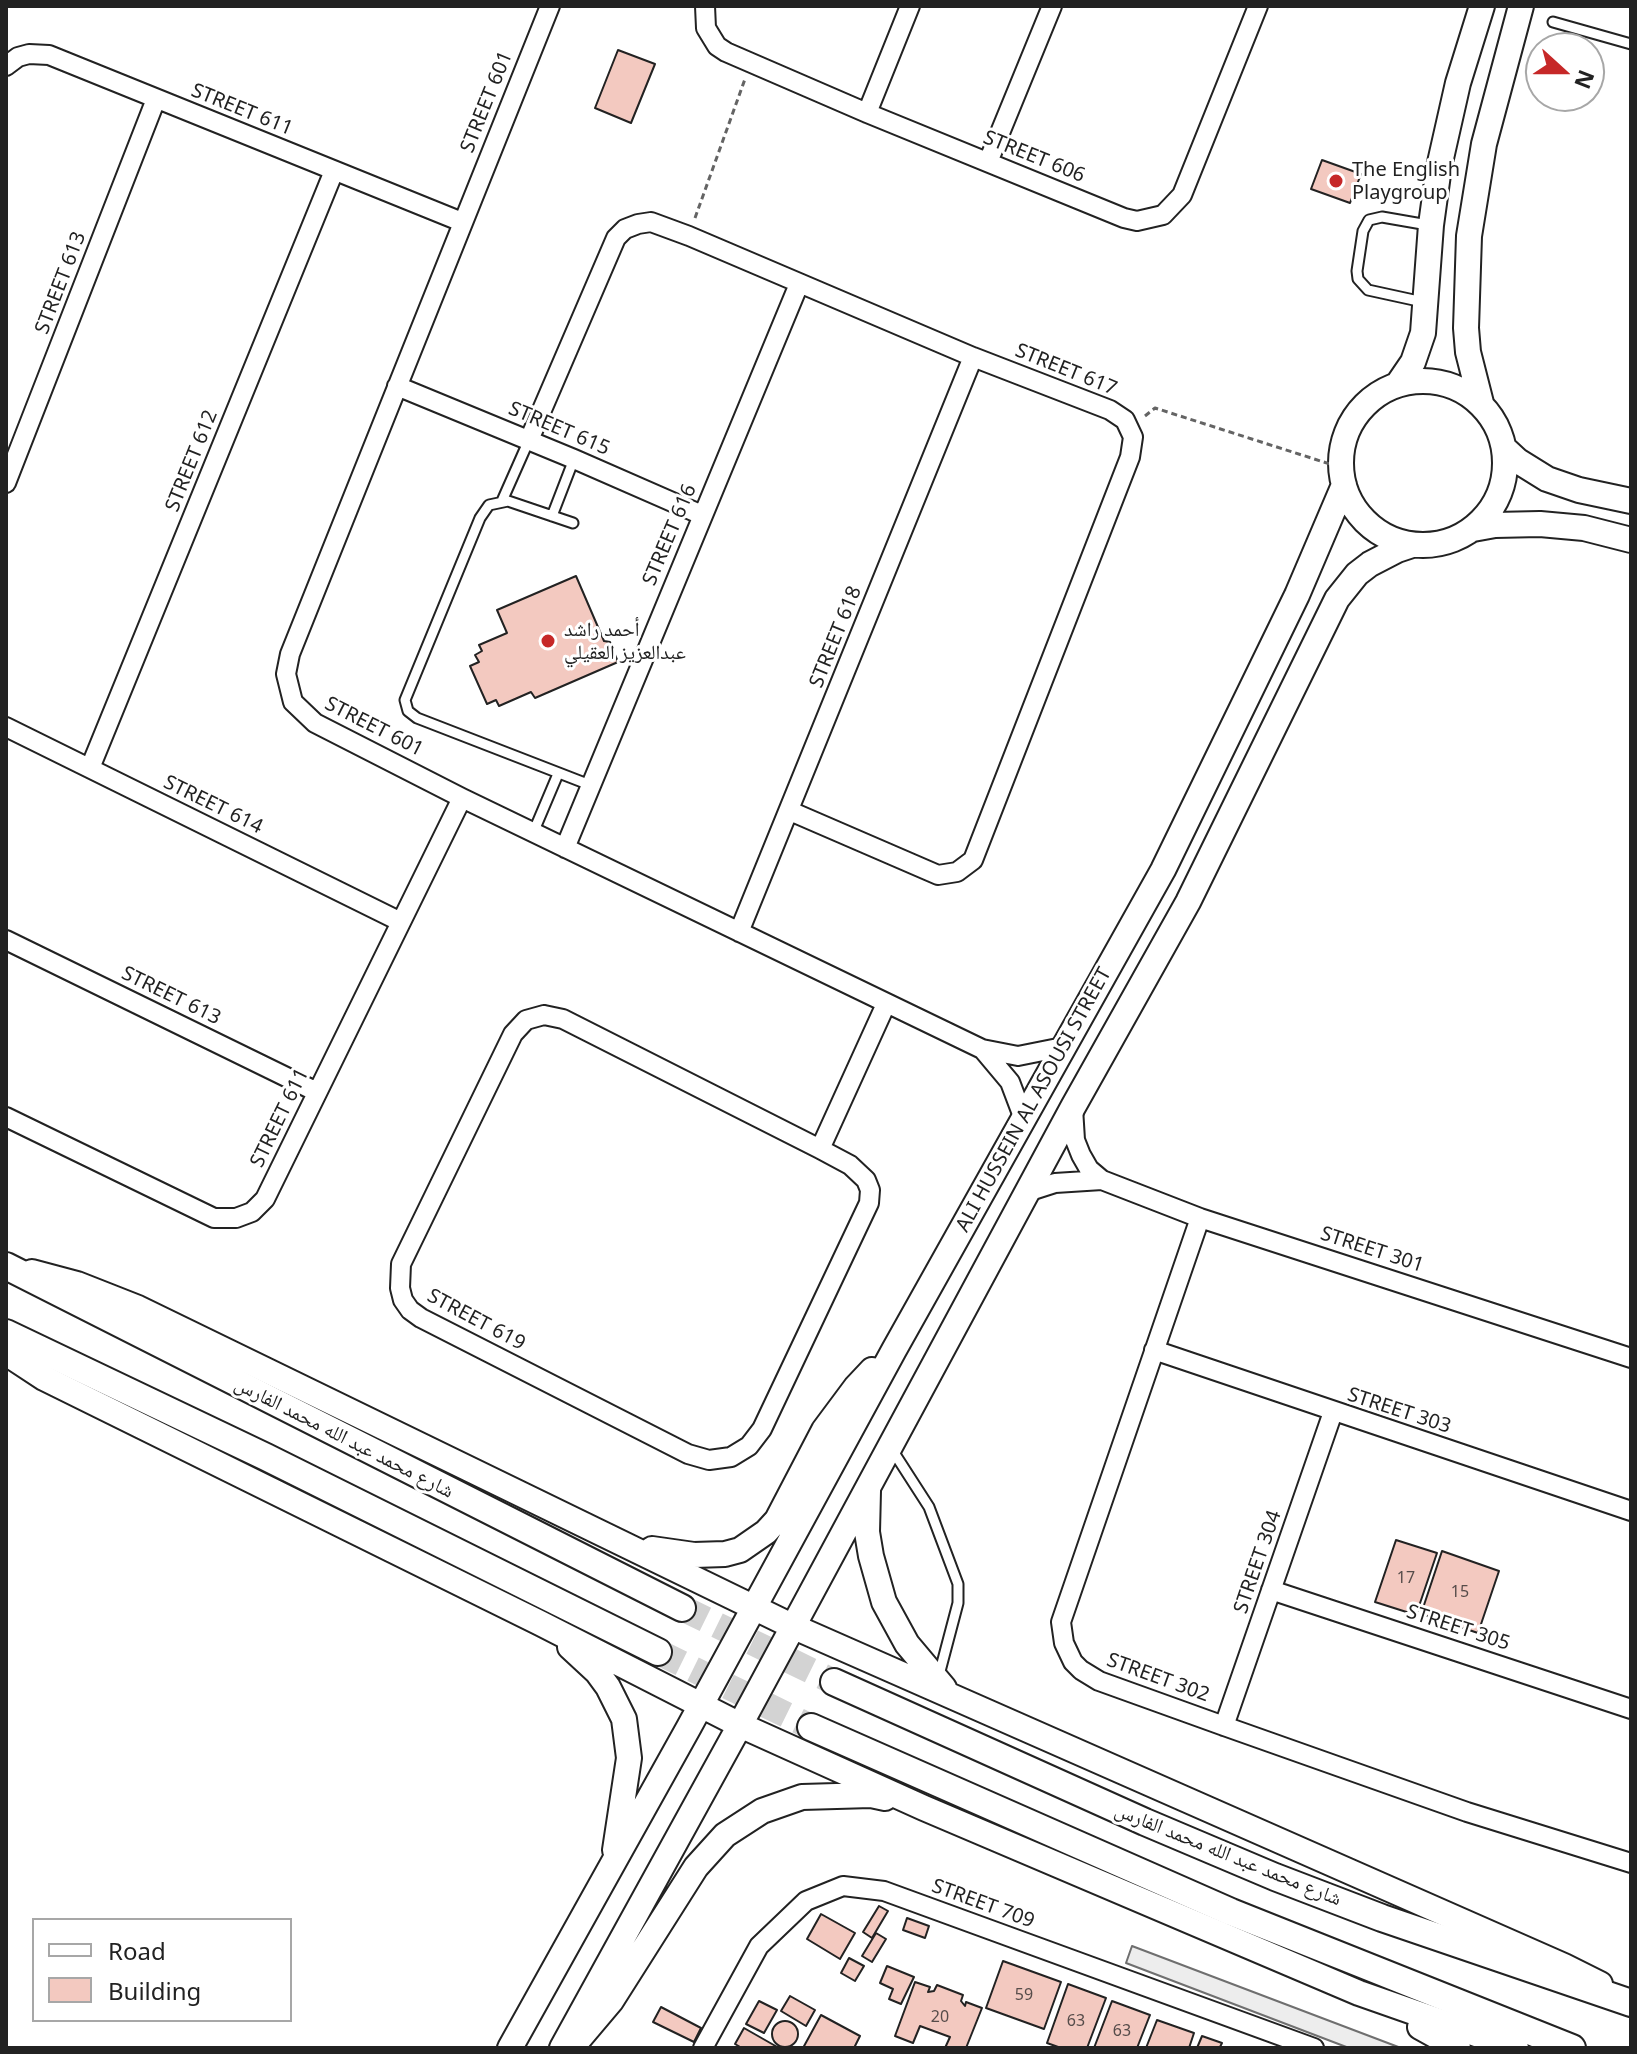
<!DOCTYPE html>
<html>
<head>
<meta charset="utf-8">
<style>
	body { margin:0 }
	#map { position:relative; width:1637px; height:2054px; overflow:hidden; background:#fff; font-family:"Noto Sans",sans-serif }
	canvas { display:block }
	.frame { position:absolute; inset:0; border:8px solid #222; pointer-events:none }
	.legend { position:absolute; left:32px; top:1918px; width:260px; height:104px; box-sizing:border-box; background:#fff; border:2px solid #a7a7a7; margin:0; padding:10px 14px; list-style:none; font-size:24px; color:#222 }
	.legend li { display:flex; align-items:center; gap:16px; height:40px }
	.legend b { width:40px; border:2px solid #a7a7a7 }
	.north { position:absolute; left:1525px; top:32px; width:80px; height:80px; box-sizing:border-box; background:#fff; border:2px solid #a7a7a7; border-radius:50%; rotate:111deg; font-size:22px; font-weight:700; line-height:32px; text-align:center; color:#222 }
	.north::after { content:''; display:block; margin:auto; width:28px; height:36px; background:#c62828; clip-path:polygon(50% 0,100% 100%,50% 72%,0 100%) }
</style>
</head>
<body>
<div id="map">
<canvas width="1637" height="2054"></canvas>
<div class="frame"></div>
<ul class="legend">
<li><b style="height:10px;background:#fff"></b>Road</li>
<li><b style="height:22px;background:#f3c9c0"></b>Building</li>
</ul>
<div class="north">N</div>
</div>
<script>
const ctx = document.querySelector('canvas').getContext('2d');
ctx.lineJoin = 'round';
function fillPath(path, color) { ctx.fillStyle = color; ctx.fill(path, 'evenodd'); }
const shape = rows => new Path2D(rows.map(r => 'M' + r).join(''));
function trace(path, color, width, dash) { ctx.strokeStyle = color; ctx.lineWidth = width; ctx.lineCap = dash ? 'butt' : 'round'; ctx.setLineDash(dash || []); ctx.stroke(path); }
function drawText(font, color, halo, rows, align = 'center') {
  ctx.font = font + ' "Noto Sans","Noto Naskh Arabic",sans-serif'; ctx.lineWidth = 6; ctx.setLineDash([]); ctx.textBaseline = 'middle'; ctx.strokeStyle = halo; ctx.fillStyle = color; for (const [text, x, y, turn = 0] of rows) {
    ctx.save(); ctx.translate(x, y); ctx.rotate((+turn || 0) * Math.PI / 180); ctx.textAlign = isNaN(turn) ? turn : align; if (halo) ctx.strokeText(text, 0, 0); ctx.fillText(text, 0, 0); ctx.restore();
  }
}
const parking = shape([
	[1132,1946,1401,2048,1349,2048,1126,1963,1132,1946]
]);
fillPath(parking, '#ededed');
trace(parking, '#6f6f6f', 2);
const building = shape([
	[618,50,655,64,631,123,595,108,618,50],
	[1322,160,1361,174,1350,203,1311,189,1322,160],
	[576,576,604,641,610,642,618,662,535,698,531,692,499,706,496,700,487,704,470,666,479,662,475,655,482,651,479,645,507,633,497,610,576,576],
	[1396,1540,1437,1553,1416,1615,1375,1602,1396,1540],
	[1442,1551,1499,1571,1478,1633,1421,1614,1442,1551],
	[879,1906,888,1911,872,1938,863,1932,879,1906],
	[821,1914,855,1933,840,1959,807,1939,821,1914],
	[907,1918,929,1926,925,1938,903,1930,907,1918],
	[876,1933,886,1939,872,1962,862,1956,876,1933],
	[849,1958,864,1966,855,1981,841,1973,849,1958],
	[1003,1961,1061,1982,1044,2029,986,2008,1003,1961],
	[887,1966,914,1977,901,2004,889,1999,893,1989,880,1983,887,1966],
	[915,1982,930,1987,928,1992,934,1991,937,1985,963,1995,961,2001,965,2006,966,2002,982,2008,966,2048,945,2048,950,2037,920,2026,913,2043,895,2036,915,1982],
	[1068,1984,1106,1998,1087,2048,1061,2048,1047,2043,1068,1984],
	[790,1996,815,2010,806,2026,781,2011,790,1996],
	[759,2001,777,2010,764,2033,746,2024,759,2001],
	[1112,2001,1150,2015,1137,2048,1094,2048,1112,2001],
	[661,2007,701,2028,694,2042,653,2022,661,2007],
	[821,2015,860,2036,854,2048,803,2048,821,2015],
	[1157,2020,1194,2033,1189,2048,1146,2048,1157,2020],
	'772 2034a13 13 0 1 1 26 0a13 13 0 1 1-26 0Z',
	[744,2028,779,2048,742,2048,735,2044,744,2028],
	[1202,2036,1222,2043,1220,2047,1223,2048,1197,2048,1202,2036]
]);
fillPath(building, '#f3c9c0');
trace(building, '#222', 2);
trace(shape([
	[682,1608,834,1682],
	[658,1652,811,1727]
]), '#d3d3d3', 26, [26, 13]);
const lane = shape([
	[1553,22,1631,44],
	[1423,302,1368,290,1358,279,1357,271,1363,231,1369,220,1382,217,1428,225],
	[502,501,529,440],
	[552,516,574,459],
	[573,523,508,501,489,505,480,518,405,700,408,711,417,718,590,785],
	[533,833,558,774],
	[891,1448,929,1507,958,1584,958,1603,939,1675]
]);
const street = shape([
	[550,6,290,654,286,674,293,702,315,723,462,798,982,1049,1018,1056,1063,1047],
	[705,6,706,28,717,46,726,52,867,113,1124,218,1137,221,1163,215,1182,195,1258,6],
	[6,66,18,57,29,54,49,55,462,222],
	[867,113,910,6],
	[988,162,1052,6],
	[397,386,574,459,702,515],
	[529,440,616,238,625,229,638,224,651,222,689,236,973,357,1110,410,1125,420,1133,437,1130,457,973,860,957,872,938,875,790,811],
	[6,483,156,99],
	[6,727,401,922],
	[90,768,334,171],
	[565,848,799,284],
	[739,932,973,357],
	[6,940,317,1092],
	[544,1015,563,1019,820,1149,850,1165,866,1180,870,1190,869,1203,762,1429,749,1446,731,1457,709,1460,688,1454,421,1318,410,1310,403,1300,400,1288,401,1264,513,1034,526,1020,544,1015],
	[984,1051,1010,1082,1024,1119],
	[1073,1108,1075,1140,1081,1155,1089,1169,1102,1180],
	[6,1117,214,1218,236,1218,252,1212,265,1199,462,798],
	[820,1149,886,1004],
	[1027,1192,1055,1183,1102,1180,1200,1218,1631,1358],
	[1200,1218,1061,1622,1064,1643,1073,1662,1081,1670,1099,1681,1224,1726,1467,1812,1631,1863],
	[1154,1350,1631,1511],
	[1271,1590,1631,1709],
	[1224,1726,1333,1412],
	[703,2048,759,1946,806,1901,843,1886,884,1891,1314,2048]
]);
const secondary = shape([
	'1341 463a82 82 0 1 1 164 0a82 82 0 1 1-164 0Z',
	[1398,384,1413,362,1423,333,1431,225,1439,167,1458,83,1482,6],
	[1481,403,1468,352,1466,328,1469,236,1484,144,1521,6],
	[1505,449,1518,461,1547,479,1579,490,1631,501],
	[1473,529,1495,525,1540,524,1584,528,1631,540],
	[32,1272,77,1284,138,1308,792,1626,1564,1966,1600,1984],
	[6,1353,44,1378,540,1623,740,1725,924,1808,1359,1993,1516,2048],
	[868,1491,867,1532,871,1556,884,1602,907,1644,944,1688],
	[652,1549,694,1555,725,1554,740,1550,766,1532,777,1520,824,1430,856,1387,872,1370],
	[570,1647,597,1672,608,1687,624,1719,629,1758,615,1850],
	[1420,2027,1458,2048],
	[573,2046,611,2001,696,1867,725,1835,762,1811,802,1797,871,1795,885,1798],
	[510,2048,689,1727,894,1350,1163,870,1297,595,1344,485],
	[562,2048,740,1725,1073,1107,1188,902,1337,599,1357,574,1370,564,1397,550,1412,545]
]);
const primary = shape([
	[6,1266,682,1608],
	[6,1333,266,1457,658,1652],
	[834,1682,1145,1822,1275,1877,1382,1918,1631,2003],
	[811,1727,1231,1912,1572,2048]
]);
trace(lane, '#222', 13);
trace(street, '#222', 22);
trace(secondary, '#222', 28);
trace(primary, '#222', 30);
trace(shape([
	[695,218,745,79],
	[1145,416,1155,408,1333,465]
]), '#646464', 3, [6, 4]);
trace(lane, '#fff', 9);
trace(street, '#fff', 18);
trace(secondary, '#fff', 24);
trace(primary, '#fff', 26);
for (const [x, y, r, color] of [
	[1336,181,8,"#c62828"],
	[548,641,8,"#c62828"]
]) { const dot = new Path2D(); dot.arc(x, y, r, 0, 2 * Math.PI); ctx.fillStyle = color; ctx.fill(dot); trace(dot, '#fff', 3); }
drawText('16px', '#564c4a', null, [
	["17",1406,1578],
	["15",1460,1592],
	["59",1024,1995],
	["20",940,2017],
	["63",1076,2021],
	["63",1122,2031]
]);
drawText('20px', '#222', '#fff', [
	["STREET 601",487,102,-68],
	["STREET 611",242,110,22],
	["STREET 606",1034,157,22],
	["STREET 613",61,283,-69],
	["STREET 617",1066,370,22],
	["STREET 615",559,429,23],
	["STREET 612",192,461,-68],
	["STREET 616",670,535,-67],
	["STREET 618",836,637,-68],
	["STREET 601",374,727,27],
	["STREET 614",213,805,26],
	["STREET 613",171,996,26],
	["ALI HUSSEIN AL ASOUSI STREET",1034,1100,-61],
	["STREET 611",280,1118,-64],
	["STREET 301",1372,1250,18],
	["STREET 619",476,1320,28],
	["STREET 303",1399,1411,18],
	["شارع محمد عبد الله محمد الفارس",344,1438,27],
	["STREET 304",1258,1562,-71],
	["STREET 305",1458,1628,18],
	["STREET 302",1158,1678,20],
	["شارع محمد عبد الله محمد الفارس",1228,1855,22],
	["STREET 709",983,1904,20]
]);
drawText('20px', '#222', '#fff', [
	["The English",1352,170],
	["Playgroup",1352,193],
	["أحمد راشد",564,630],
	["عبدالعزيز العقيلي",564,653]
], 'left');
</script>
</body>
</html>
